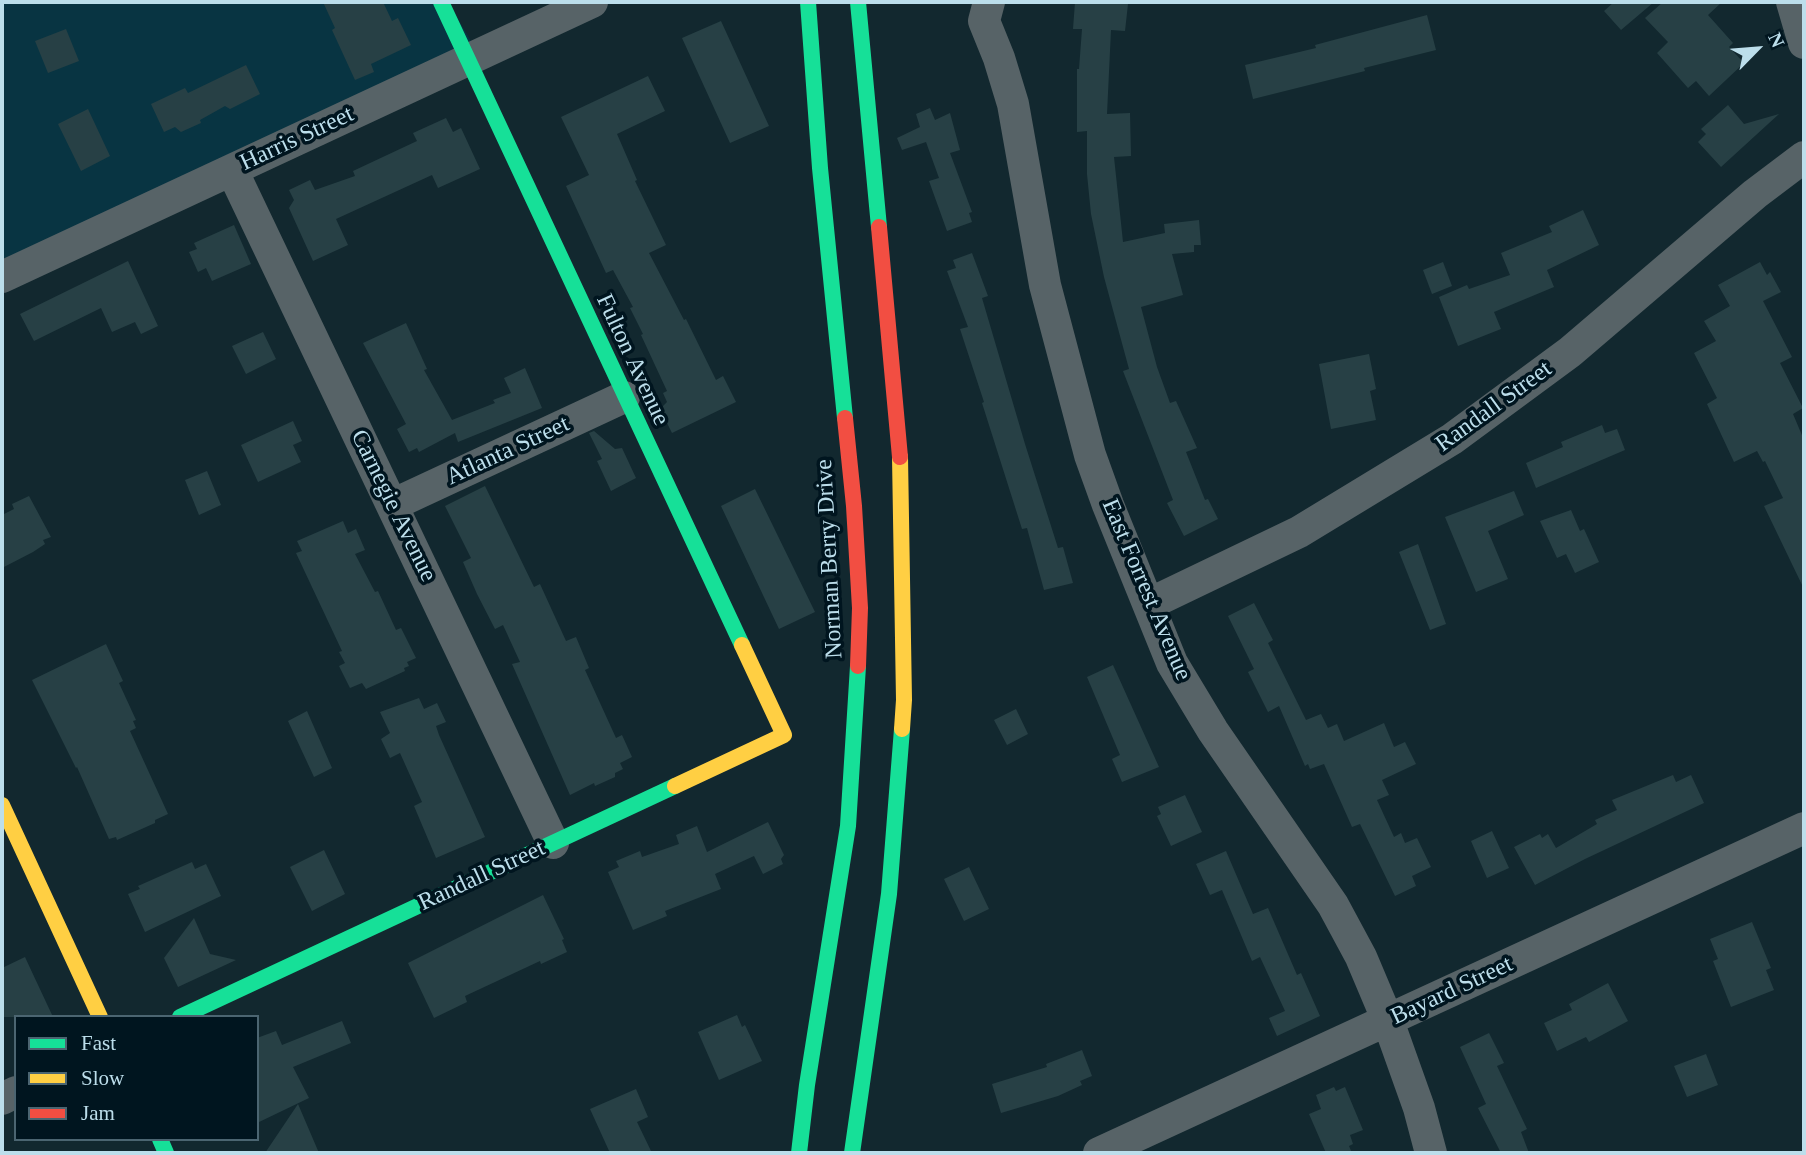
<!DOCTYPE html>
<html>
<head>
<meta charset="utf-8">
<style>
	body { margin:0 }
	#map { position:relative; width:1806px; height:1155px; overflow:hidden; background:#12282f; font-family:"Times New Roman",serif }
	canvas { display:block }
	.frame { position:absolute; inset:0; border:4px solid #bcdeeb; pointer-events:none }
	.legend { position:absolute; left:14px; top:1015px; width:245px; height:126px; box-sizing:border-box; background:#00151f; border:2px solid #4b6571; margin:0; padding:9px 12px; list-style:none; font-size:21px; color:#bcdeeb }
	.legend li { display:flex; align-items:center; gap:14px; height:35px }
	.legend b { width:35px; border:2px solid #4b6571 }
	.north { position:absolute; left:1722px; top:14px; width:70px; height:70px; -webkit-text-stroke:5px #00151f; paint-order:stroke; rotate:65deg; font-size:19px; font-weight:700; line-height:28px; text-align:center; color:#bcdeeb }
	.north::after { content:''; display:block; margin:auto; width:24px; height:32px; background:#bcdeeb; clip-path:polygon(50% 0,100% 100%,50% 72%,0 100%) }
</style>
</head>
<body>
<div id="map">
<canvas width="1806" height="1155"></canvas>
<div class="frame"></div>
<ul class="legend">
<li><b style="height:9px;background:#16e098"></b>Fast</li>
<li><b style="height:9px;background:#ffcf43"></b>Slow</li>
<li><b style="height:9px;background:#f24e42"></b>Jam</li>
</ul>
<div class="north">N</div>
</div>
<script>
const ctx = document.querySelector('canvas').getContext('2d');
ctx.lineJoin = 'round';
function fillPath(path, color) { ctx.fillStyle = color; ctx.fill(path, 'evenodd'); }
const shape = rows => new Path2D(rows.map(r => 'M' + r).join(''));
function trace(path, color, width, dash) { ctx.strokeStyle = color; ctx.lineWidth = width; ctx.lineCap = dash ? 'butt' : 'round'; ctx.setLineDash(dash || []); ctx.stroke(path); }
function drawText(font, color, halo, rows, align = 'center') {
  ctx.font = font + ' "Times New Roman",serif'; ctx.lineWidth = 7; ctx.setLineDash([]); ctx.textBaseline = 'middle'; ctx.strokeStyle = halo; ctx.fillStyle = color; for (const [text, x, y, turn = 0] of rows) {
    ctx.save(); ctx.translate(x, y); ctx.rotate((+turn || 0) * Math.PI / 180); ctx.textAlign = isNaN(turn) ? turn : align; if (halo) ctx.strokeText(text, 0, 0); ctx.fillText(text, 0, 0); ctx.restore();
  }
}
fillPath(shape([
	[2,2,448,2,478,53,2,276]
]), '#083442');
fillPath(shape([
	[323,2,383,2,392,21,398,18,411,45,371,64,374,72,355,80,332,30,335,28],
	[1075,2,1113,2,1128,4,1125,31,1111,30,1107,114,1130,113,1131,156,1114,157,1123,242,1165,233,1164,224,1199,220,1201,245,1194,245,1194,252,1172,254,1183,295,1141,307,1157,367,1170,403,1176,401,1197,448,1186,452,1205,500,1208,499,1218,519,1184,536,1167,503,1173,500,1123,371,1129,369,1104,277,1091,214,1087,174,1087,131,1077,132,1077,69,1079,69,1082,29,1073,29],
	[1614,2,1654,2,1621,30,1604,11],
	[1663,2,1722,2,1708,15,1733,43,1729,47,1744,63,1709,96,1696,81,1688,88,1657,53,1668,42,1645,18],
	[1427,15,1436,50,1364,68,1365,71,1253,99,1245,65,1316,48,1315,45],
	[721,21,769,126,730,143,682,38],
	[66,29,79,61,48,73,35,41],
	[246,65,260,94,230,109,225,106,200,120,201,123,181,132,175,127,164,132,151,104,185,88,188,93],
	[648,76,665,111,617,134,637,180,635,181,666,245,649,253,684,320,686,319,716,380,723,376,736,402,672,433,660,409,667,402,663,393,667,391,641,335,643,334,630,308,633,307,613,270,606,273,566,186,589,175,561,117],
	[1728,105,1744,124,1779,114,1721,167,1698,142,1706,134,1701,129],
	[930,108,935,120,950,113,960,150,950,153,972,212,969,213,972,222,947,231,929,181,939,178,926,142,902,150,897,138,920,127,916,114],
	[88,109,110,156,81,171,58,124],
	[446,118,453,132,461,128,480,169,438,188,432,175,336,219,348,245,313,261,289,208,294,200,289,190,310,180,315,190,355,176,353,171,417,141,413,133],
	[1583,210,1599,245,1547,270,1554,287,1494,312,1501,329,1458,346,1439,297,1467,285,1469,289,1510,275,1501,253,1552,232,1549,226],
	[234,225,251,264,212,281,206,268,198,272,189,252,197,249,194,243],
	[972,253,988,296,982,298,1025,444,1058,548,1063,547,1073,583,1044,590,1027,528,1022,529,982,403,984,402,960,329,968,327,947,271,956,268,953,260],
	[128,261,158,326,141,334,135,322,112,332,101,308,34,341,20,314],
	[1443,262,1452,286,1432,294,1423,270],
	[1760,262,1767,275,1770,272,1781,292,1763,301,1792,357,1780,363,1803,408,1793,414,1804,440,1804,589,1764,506,1783,498,1765,461,1763,462,1757,451,1734,462,1707,404,1717,398,1694,353,1716,341,1704,321,1730,306,1718,285],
	[406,323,427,369,424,370,452,420,495,403,493,400,511,393,504,378,525,368,542,408,458,442,455,433,419,452,417,448,409,452,397,429,406,424,363,343],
	[263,332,276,359,246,374,232,346],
	[1369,354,1376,389,1370,391,1376,420,1331,429,1319,364],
	[293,421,302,441,293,445,301,462,258,482,241,445],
	[1602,425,1605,433,1617,429,1625,450,1536,488,1526,463,1563,447,1561,442],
	[594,431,615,449,622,448,636,478,611,491,597,461,602,459,589,433],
	[207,471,221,505,199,515,185,480],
	[485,486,534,587,540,584,566,641,576,637,589,668,585,670,616,738,622,735,632,757,620,763,623,769,615,773,615,777,595,786,594,783,570,795,512,664,520,662,503,625,495,629,477,594,463,562,471,558,445,506],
	[755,489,815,612,779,629,721,506],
	[1514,491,1524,515,1488,531,1508,579,1476,592,1445,517],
	[29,496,51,537,43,540,45,544,33,552,2,568,2,515,14,509,12,504],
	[1571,510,1580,531,1584,529,1599,562,1575,573,1566,554,1557,558,1540,521],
	[343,521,348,533,356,529,365,550,355,554,375,592,378,591,396,630,401,628,416,658,407,662,409,666,404,668,405,671,366,689,362,683,350,688,339,666,345,663,339,652,342,651,296,553,302,551,297,541],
	[1418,544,1446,624,1430,630,1399,552],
	[1254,603,1273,640,1268,643,1306,720,1321,714,1328,728,1337,724,1344,741,1384,723,1394,747,1405,742,1416,764,1382,780,1389,795,1377,800,1394,837,1401,833,1405,843,1417,838,1431,867,1412,876,1416,886,1395,896,1360,824,1352,827,1324,764,1310,769,1308,764,1305,766,1279,706,1268,712,1248,672,1254,669,1228,616],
	[106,644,123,681,119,683,136,720,133,721,136,728,130,731,168,814,155,820,155,823,117,840,116,837,109,839,77,767,76,768,32,680],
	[1113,665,1159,767,1122,782,1112,759,1120,755,1087,677],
	[419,698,424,709,437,703,446,722,436,726,439,735,485,837,436,858,414,806,422,802,400,753,390,758,381,739,390,733,380,712],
	[1016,709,1028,734,1007,745,994,720],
	[307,711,332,768,314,777,288,721],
	[1673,775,1676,782,1691,775,1704,803,1585,859,1535,885,1514,847,1540,834,1542,838,1548,834,1556,848,1597,824,1595,820,1617,810,1612,800],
	[1185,795,1202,832,1171,846,1157,816,1161,814,1158,807],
	[768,822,784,855,781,859,783,864,763,874,754,856,715,874,721,889,665,911,667,916,633,930,608,872,619,867,616,861,640,851,642,857,679,844,676,835,697,826,707,852],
	[1492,831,1509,868,1487,878,1471,841],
	[324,850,345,894,312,911,290,867],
	[1226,851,1253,914,1268,908,1297,975,1301,973,1320,1016,1277,1036,1269,1018,1285,1011,1260,957,1252,961,1222,890,1210,895,1196,864],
	[192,862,195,869,206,864,221,896,145,932,128,894,140,889,138,886],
	[969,867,989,909,964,921,944,879],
	[543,895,564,939,562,940,567,952,541,964,540,961,465,996,467,1002,434,1018,408,963],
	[194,918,210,954,236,960,178,987,164,958],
	[1752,922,1771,968,1766,970,1774,990,1731,1007,1713,961,1718,959,1710,939],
	[25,957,31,970,53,1017,2,1017,2,968],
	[1608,983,1628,1021,1589,1042,1586,1037,1557,1051,1544,1023,1572,1010,1569,1004],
	[737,1015,742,1027,745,1025,762,1061,719,1080,698,1032],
	[342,1021,351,1043,293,1067,309,1098,257,1123,257,1038,276,1031,282,1045],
	[1489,1033,1504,1063,1497,1066,1527,1129,1521,1132,1529,1153,1501,1153,1478,1108,1486,1104,1460,1047],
	[1082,1050,1092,1076,1080,1081,1082,1085,1058,1096,1001,1113,992,1084,1047,1067,1046,1064],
	[1706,1054,1718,1085,1687,1097,1674,1066],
	[1334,1087,1336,1091,1345,1087,1363,1130,1350,1135,1353,1144,1349,1146,1352,1153,1326,1153,1309,1114,1321,1109,1316,1095],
	[636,1089,648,1117,637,1122,652,1153,610,1153,590,1109],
	[298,1104,319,1153,265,1153]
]), '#274045');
trace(shape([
	[989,2,984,21,999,58,1013,104,1045,285,1090,455,1108,505,1172,663,1213,731,1333,905,1361,957,1388,1021,1419,1108,1431,1153],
	[1792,2,1804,43],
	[232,170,553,843],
	[2,277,592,2],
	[392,505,624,397],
	[1149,604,1299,532,1452,439,1570,352,1755,194,1804,157],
	[2,1099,16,1092],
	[1099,1153,1804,828]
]), '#576367', 32);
trace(shape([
	[441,2,742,645],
	[808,2,820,168,845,418],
	[858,2,879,227],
	[180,1017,675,786],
	[160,1139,166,1153],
	[799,1153,807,1085,848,826,858,666],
	[852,1153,889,894,902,729]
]), '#16e098', 16);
trace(shape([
	[900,457,904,700,902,729],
	[675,786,784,735,742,645],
	[2,805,100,1017]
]), '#ffcf43', 16);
trace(shape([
	[879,227,900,457],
	[845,418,854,506,860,608,858,666]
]), '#f24e42', 16);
drawText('24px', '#bcdeeb', '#00151f', [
	["Harris Street",297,139,-25],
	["Fulton Avenue",632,360,65],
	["Randall Street",1494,407,-36],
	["Atlanta Street",508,451,-25],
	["Carnegie Avenue",393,506,64],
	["Norman Berry Drive",830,559,-93],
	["East Forrest Avenue",1146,590,67],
	["Randall Street",482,876,-25],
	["Bayard Street",1452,991,-25]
]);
</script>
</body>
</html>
